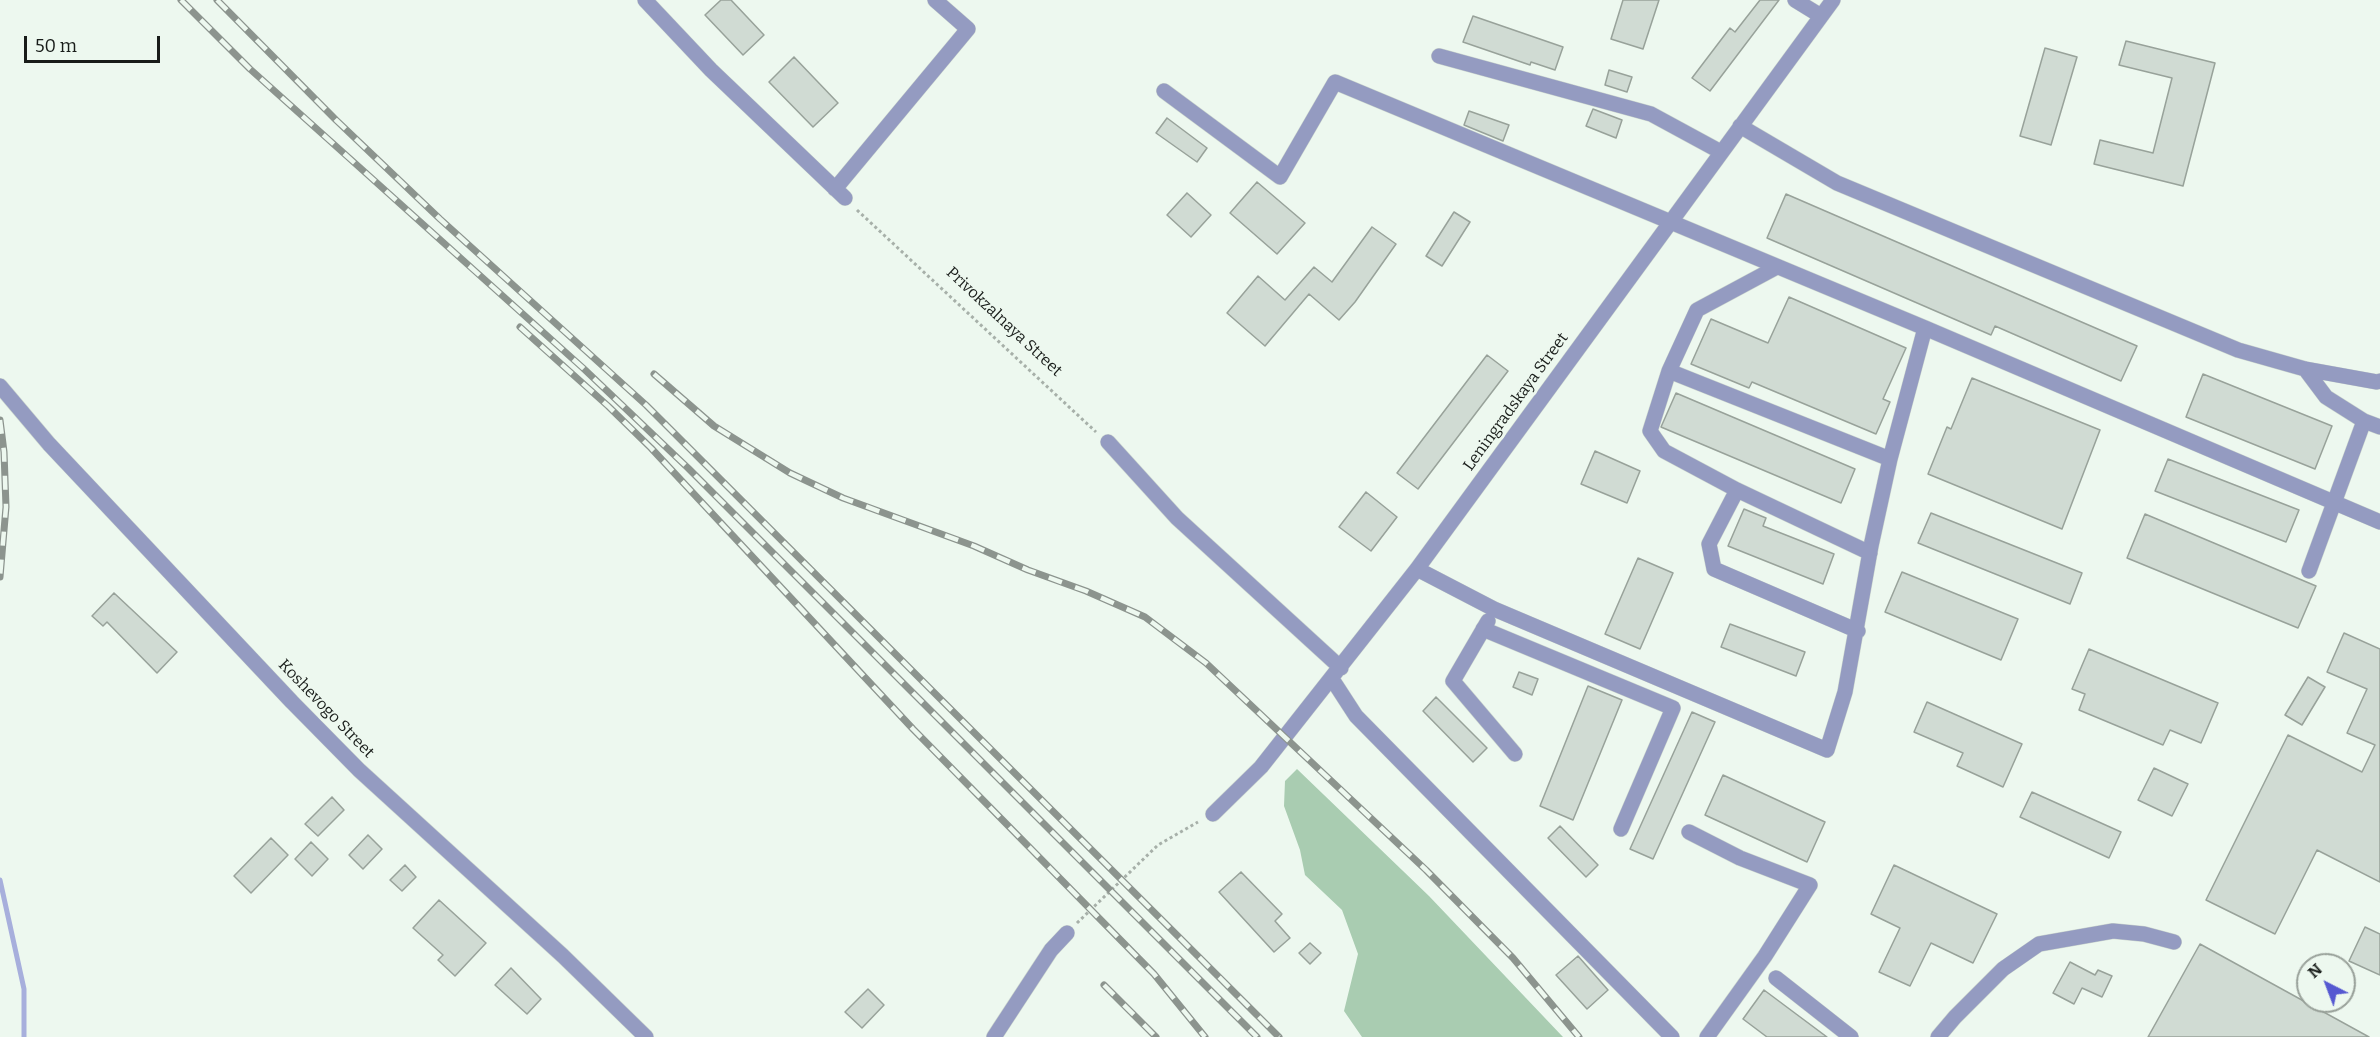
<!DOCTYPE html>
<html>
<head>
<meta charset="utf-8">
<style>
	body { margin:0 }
	#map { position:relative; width:2380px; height:1037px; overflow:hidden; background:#edf8ef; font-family:Bitter,serif }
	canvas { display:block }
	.north { position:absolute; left:2296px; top:953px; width:60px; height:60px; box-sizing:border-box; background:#edf8ef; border:2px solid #98a099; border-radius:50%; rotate:318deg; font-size:16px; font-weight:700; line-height:24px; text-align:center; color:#181c19 }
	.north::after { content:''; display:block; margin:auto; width:21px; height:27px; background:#5659d1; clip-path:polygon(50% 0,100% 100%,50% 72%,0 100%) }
	.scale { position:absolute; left:24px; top:36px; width:136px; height:27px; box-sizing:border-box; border:3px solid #181c19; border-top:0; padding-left:8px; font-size:18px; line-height:21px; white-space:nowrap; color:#181c19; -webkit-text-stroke:4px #edf8ef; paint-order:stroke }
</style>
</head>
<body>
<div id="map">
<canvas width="2380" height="1037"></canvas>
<div class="north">N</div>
<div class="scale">50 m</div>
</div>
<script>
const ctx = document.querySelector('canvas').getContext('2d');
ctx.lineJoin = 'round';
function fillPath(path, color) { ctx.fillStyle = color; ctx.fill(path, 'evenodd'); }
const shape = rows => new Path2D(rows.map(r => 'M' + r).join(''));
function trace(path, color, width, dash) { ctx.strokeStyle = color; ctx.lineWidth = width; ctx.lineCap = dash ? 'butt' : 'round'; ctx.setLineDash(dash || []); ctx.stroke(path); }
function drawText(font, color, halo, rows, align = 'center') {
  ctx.font = font + ' Bitter,serif'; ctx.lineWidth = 6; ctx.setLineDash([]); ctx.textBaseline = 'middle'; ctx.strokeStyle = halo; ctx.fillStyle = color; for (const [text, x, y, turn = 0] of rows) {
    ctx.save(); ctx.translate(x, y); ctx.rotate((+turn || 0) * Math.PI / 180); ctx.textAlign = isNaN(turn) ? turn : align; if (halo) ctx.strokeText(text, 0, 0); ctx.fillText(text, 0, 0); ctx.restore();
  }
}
fillPath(shape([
	[1297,769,1429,896,1563,1037,1362,1037,1344,1011,1358,954,1342,910,1305,875,1300,850,1284,806,1285,781]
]), '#a9ccb1');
trace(shape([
	[0,880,24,989,24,1037]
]), '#a7afdc', 5);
const building = shape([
	[721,0,731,0,764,35,743,55,705,15,721,0],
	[1623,0,1659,0,1643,49,1611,39,1623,0],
	[1760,0,1779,0,1710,91,1692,78,1730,28,1735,32,1760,0],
	[1473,16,1563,47,1555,70,1531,62,1530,65,1463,42,1473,16],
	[2126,41,2215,63,2183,186,2094,164,2100,140,2153,153,2172,78,2119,65,2126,41],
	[2045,48,2077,57,2051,145,2020,136,2045,48],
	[794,57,838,103,813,127,769,82,794,57],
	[1609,70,1632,77,1627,92,1605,85,1609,70],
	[1593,109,1622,120,1616,138,1586,126,1593,109],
	[1469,111,1509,125,1503,141,1464,125,1469,111],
	[1167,118,1207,148,1197,162,1156,133,1167,118],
	[1257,182,1305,223,1277,254,1230,213,1257,182],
	[1187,193,1211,215,1191,237,1167,215,1187,193],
	[1786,194,2137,346,2121,381,1995,326,1991,335,1767,238,1786,194],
	[1454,212,1470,222,1442,266,1426,256,1454,212],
	[1372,227,1396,244,1355,302,1339,320,1309,294,1265,346,1227,313,1258,276,1285,300,1314,267,1332,282,1372,227],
	[1789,297,1906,348,1883,399,1890,402,1876,434,1752,382,1749,388,1691,364,1711,319,1768,343,1789,297],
	[1487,355,1508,371,1418,489,1397,473,1487,355],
	[2203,374,2332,426,2315,469,2186,417,2203,374],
	[1972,378,2100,430,2062,529,1928,474,1947,427,1951,429,1972,378],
	[1676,393,1855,469,1841,503,1661,427,1676,393],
	[1595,451,1640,471,1627,503,1581,484,1595,451],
	[2168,459,2299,510,2286,542,2155,491,2168,459],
	[1366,492,1397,517,1371,551,1339,527,1366,492],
	[1744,509,1766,518,1763,526,1834,554,1823,584,1728,546,1744,509],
	[1931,513,2082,573,2070,604,1918,543,1931,513],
	[2145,514,2316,586,2298,628,2127,558,2145,514],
	[1638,558,1673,573,1640,649,1605,634,1638,558],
	[1902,572,2018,619,2001,660,1885,612,1902,572],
	[114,593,177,652,157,673,107,622,103,626,92,616,114,593],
	[1730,624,1805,652,1796,676,1721,647,1730,624],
	[2344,633,2380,649,2380,882,2317,850,2275,934,2206,900,2288,735,2362,772,2375,745,2347,733,2367,689,2327,672,2344,633],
	[2089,649,2218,703,2201,743,2170,730,2163,745,2079,710,2085,694,2072,689,2089,649],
	[1519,672,1538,679,1532,695,1513,687,1519,672],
	[2308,677,2325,687,2302,725,2285,715,2308,677],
	[1588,686,1622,700,1573,820,1540,806,1588,686],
	[1436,697,1487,748,1473,762,1423,711,1436,697],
	[1927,702,2022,744,2003,787,1957,766,1963,753,1914,732,1927,702],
	[1692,712,1715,722,1653,859,1630,849,1692,712],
	[2154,768,2188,784,2172,816,2138,800,2154,768],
	[1723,775,1825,822,1807,862,1705,815,1723,775],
	[2032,792,2121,832,2109,858,2020,817,2032,792],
	[332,797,344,810,318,836,305,824,332,797],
	[1560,826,1598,865,1586,877,1548,838,1560,826],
	[368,835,382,849,363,869,349,855,368,835],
	[271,838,288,855,251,893,234,876,271,838],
	[311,842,328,859,312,876,295,859,311,842],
	[405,865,416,877,402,891,390,880,405,865],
	[1894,865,1997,914,1973,963,1931,943,1910,986,1879,972,1900,928,1871,914,1894,865],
	[1241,872,1282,914,1275,921,1290,938,1274,952,1219,892,1241,872],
	[439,900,486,943,455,976,438,960,443,955,413,928,439,900],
	[2365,927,2380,934,2380,975,2349,961,2365,927],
	[1310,943,1321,953,1310,964,1299,953,1310,943],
	[2200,944,2369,1037,2148,1037,2200,944],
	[1578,956,1608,990,1587,1009,1556,975,1578,956],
	[2070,962,2095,975,2098,970,2112,976,2102,997,2082,988,2074,1004,2053,993,2070,962],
	[511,968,541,999,527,1014,495,985,511,968],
	[868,989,884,1005,862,1028,845,1012,868,989],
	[1764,990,1827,1037,1767,1037,1743,1019,1764,990]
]);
fillPath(building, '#d0dbd3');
trace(building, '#98a29a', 1.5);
const minor = shape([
	[645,0,711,70,845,198],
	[1795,0,1821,16],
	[1439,56,1651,114,1721,152],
	[1164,91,1280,177,1335,82,1925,328,2380,522],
	[1740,126,1837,183,2238,350,2305,369,2377,382,2380,381],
	[835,189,968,29,935,0],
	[1777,267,1697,310,1669,371,1650,431,1664,451,1737,490,1870,553],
	[2305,369,2326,397,2364,421,2309,571],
	[1669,371,1890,459],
	[0,386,49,444,292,702,359,770,563,956,646,1037],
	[2364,421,2380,427],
	[1108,442,1177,518,1341,668],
	[1737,490,1709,544,1714,569,1858,631],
	[1417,569,1494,609,1827,750,1845,692,1871,546,1890,459,1925,328],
	[1488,621,1453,681,1515,754],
	[1483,629,1673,708,1621,829],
	[1332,679,1356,716,1672,1037],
	[1213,814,1261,767,1417,569,1833,0],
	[1689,832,1740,858,1810,885,1765,956,1707,1037],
	[1776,978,1851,1037],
	[994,1037,1051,950,1067,933],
	[1938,1037,1955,1017,2003,969,2039,944,2113,931,2144,934,2174,942]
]);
trace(minor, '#cbd5cd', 16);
trace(shape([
	[857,210,1096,432],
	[1077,923,1158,845,1198,822]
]), '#a7b0a9', 3, [3, 3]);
trace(minor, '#949bc1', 15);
const rail = shape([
	[181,0,250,69,583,368,688,468,1257,1037],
	[217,0,336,120,440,219,646,405,1279,1037],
	[520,327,608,406,651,448,913,729,1154,974,1205,1037],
	[654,374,714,426,790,473,843,498,974,546,1028,570,1086,591,1145,617,1206,663,1426,870,1513,958,1579,1037],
	[0,420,4,452,6,507,0,577],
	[1104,985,1156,1037]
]);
trace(rail, '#8c948e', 7);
trace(rail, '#edf8ef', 4.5, [14]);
drawText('16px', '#181c19', '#edf8ef', [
	["Privokzalnaya Street",1004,322,43],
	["Leningradskaya Street",1516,402,-54],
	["Koshevogo Street",326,709,46]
]);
</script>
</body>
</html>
